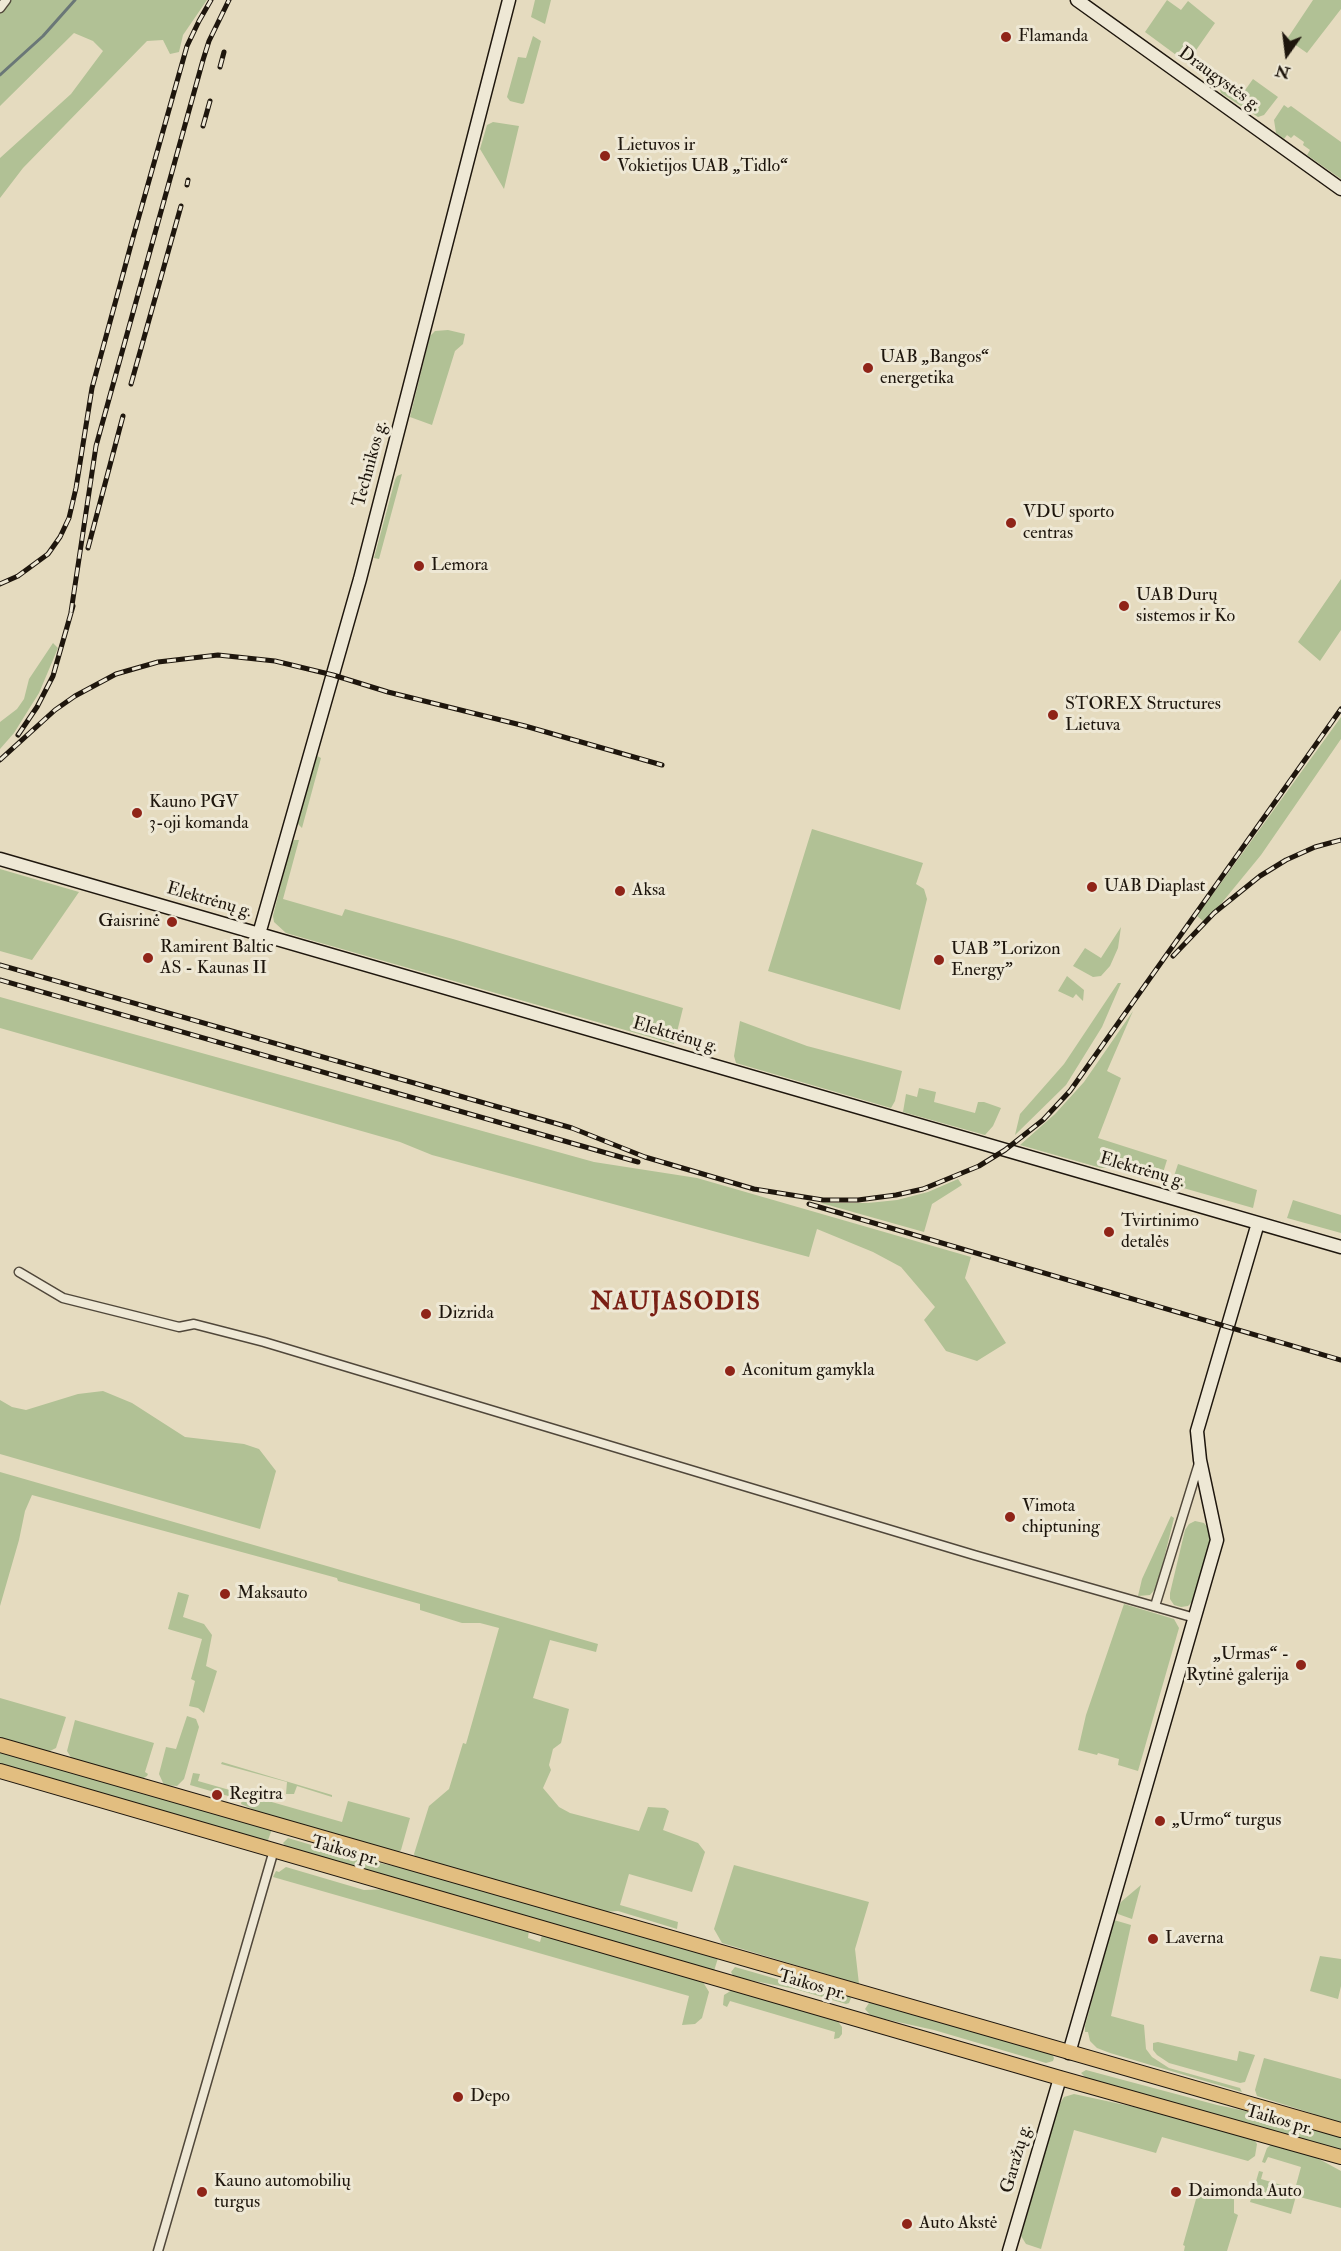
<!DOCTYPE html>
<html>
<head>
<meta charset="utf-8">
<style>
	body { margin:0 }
	#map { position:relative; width:1341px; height:2251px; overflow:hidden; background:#e5dbbf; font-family:"IM FELL Double Pica",serif }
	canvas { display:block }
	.north { position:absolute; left:1257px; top:24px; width:60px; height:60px; -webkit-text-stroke:4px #eee8d5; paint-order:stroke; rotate:194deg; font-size:16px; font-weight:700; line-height:24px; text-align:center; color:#1e160d }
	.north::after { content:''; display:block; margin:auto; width:21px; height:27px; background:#1e160d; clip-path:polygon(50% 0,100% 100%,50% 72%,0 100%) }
</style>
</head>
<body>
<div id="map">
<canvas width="1341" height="2251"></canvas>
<div class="north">N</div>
</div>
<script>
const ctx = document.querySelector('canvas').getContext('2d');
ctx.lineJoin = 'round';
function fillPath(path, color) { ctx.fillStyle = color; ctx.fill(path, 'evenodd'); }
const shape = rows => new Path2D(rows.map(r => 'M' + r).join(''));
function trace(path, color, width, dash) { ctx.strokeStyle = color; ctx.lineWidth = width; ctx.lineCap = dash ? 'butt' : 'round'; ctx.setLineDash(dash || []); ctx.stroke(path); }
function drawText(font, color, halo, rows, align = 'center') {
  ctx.font = font + ' "IM FELL Double Pica",serif'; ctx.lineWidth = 6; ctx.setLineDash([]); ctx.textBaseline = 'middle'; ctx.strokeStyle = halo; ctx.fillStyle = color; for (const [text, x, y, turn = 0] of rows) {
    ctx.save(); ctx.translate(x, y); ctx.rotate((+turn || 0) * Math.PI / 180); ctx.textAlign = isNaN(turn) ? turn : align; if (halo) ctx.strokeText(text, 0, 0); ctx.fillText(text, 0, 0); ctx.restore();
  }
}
fillPath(shape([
	[0,0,207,0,183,35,179,52,170,54,163,40,147,41,23,168,0,198,0,158,71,94,103,51,93,41,74,33,0,106],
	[535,0,551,0,545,24,531,17],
	[1167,0,1181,10,1188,1,1215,23,1187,63,1145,32],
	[1313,0,1341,0,1341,9,1307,53,1287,39],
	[533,36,541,41,524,103,522,104,510,101,507,97,518,57,526,58],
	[1253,79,1278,97,1264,115,1258,117,1221,93,1220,90,1222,89,1238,100],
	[1284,105,1288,108,1291,106,1341,142,1341,179,1307,155,1310,150,1303,145,1304,142,1294,135,1291,138,1287,135,1284,139,1276,133,1274,120],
	[493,122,519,126,504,189,480,149,487,125],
	[448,330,465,334,463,344,455,351,432,425,410,417,430,336,435,331],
	[402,474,379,559,374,558,395,480,397,476],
	[1341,579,1341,630,1320,661,1298,642],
	[53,643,58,648,39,693,14,733,0,749,0,722,17,709,24,699,29,679],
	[1341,717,1341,739,1261,855,1220,905,1203,921,1197,916],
	[317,756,321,758,302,828,297,823],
	[812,829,923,863,916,884,924,889,927,899,900,1010,768,971],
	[294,840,299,840,283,899,342,916,345,909,453,939,683,1008,674,1044,286,933,274,922,273,916,291,844],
	[0,869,79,892,32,960,0,951],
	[1121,927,1118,948,1110,966,1101,976,1093,977,1073,966,1085,948,1101,958],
	[1067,976,1084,990,1083,1001,1076,994,1073,998,1058,991],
	[1118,983,1121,983,1102,1027,1066,1085,1015,1135,1020,1114,1064,1064],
	[0,997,594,1162,697,1178,971,1257,965,1278,1006,1343,977,1361,946,1351,924,1320,935,1307,901,1267,873,1252,817,1229,809,1257,432,1155,400,1142,0,1028],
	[1133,1011,1107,1071,1121,1078,1098,1138,1167,1160,1162,1176,1158,1181,1110,1168,1101,1168,1020,1145,1055,1114,1084,1082],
	[740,1021,807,1046,902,1071,895,1101,891,1108,736,1063,734,1056],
	[919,1088,936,1092,934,1102,975,1113,978,1102,984,1102,1001,1108,993,1126,985,1135,903,1112,906,1094,917,1097],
	[1178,1164,1257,1190,1253,1208,1180,1187,1174,1176],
	[958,1179,962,1185,932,1204,924,1232,821,1203,868,1203,897,1200,928,1192],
	[1293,1200,1341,1215,1341,1233,1287,1218],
	[103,1391,132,1403,185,1437,244,1444,259,1449,276,1471,260,1529,0,1454,0,1400,12,1407,26,1410,78,1394],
	[0,1472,598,1644,596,1652,550,1640,533,1698,569,1709,561,1743,553,1749,549,1765,551,1770,543,1788,559,1807,570,1813,639,1831,648,1807,665,1808,669,1811,663,1830,698,1843,705,1852,692,1892,629,1874,620,1905,678,1922,677,1929,618,1911,604,1912,416,1859,414,1854,429,1806,449,1789,463,1743,466,1744,499,1628,480,1623,462,1623,420,1610,420,1604,338,1581,337,1578,32,1495,25,1511,19,1540,0,1606],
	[1171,1516,1174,1518,1157,1587,1150,1595,1138,1596,1142,1579],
	[1195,1521,1204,1523,1209,1529,1210,1542,1192,1602,1188,1606,1181,1607,1174,1605,1170,1599,1170,1593,1185,1530,1189,1524],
	[178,1592,189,1595,183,1617,204,1624,212,1635,206,1666,217,1671,204,1713,198,1708,189,1706,195,1681,191,1679,202,1639,168,1629],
	[1124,1604,1174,1619,1179,1628,1138,1771,1118,1765,1119,1759,1098,1753,1097,1755,1078,1750,1086,1715],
	[0,1698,66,1717,56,1748,48,1752,0,1738],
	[187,1716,196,1719,199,1727,184,1779,177,1786,164,1785,159,1774,166,1747,176,1749],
	[75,1720,154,1743,145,1772,148,1774,147,1776,142,1779,72,1759,67,1751],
	[0,1751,272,1829,267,1843,0,1765],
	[222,1762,332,1795,332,1797,297,1786,294,1794,286,1794,287,1782,221,1764],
	[193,1773,200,1774,198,1781,342,1822,348,1801,410,1818,401,1850,398,1853,266,1815,241,1804,242,1800,190,1785],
	[288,1838,355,1858,409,1869,718,1958,714,1971,287,1848,283,1843],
	[734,1865,869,1902,855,1949,859,1984,722,1943,714,1929],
	[286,1867,364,1890,388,1889,529,1930,528,1938,540,1942,542,1935,703,1982,709,1992,702,2018,695,2024,682,2025,689,1996,273,1877,276,1871,279,1872],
	[1141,1885,1132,1919,1118,1914,1116,1909,1122,1901],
	[1114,1920,1131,1925,1111,2016,1144,2025,1146,2049,1152,2057,1169,2068,1240,2088,1242,2092,1110,2053,1097,2048,1090,2041,1088,2032,1085,2032,1085,2026],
	[1320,1956,1341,1959,1341,1986,1338,1999,1310,1991],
	[735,1967,794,1984,848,1995,851,1998,849,2003,846,2004,795,1989,734,1977,731,1972],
	[732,1990,741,1990,837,2020,842,2027,842,2034,839,2038,834,2039,835,2032,730,2001,727,2007,723,2005,724,1995],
	[873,2002,1052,2054,1054,2058,1053,2061,1046,2063,934,2030,871,2016,865,2009,869,2003],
	[1158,2042,1237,2061,1239,2051,1255,2055,1245,2082,1240,2083,1169,2063,1157,2055,1153,2050,1153,2043],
	[1264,2058,1341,2079,1341,2125,1316,2117,1314,2114,1257,2096,1255,2090],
	[1086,2070,1217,2105,1265,2115,1341,2137,1341,2152,1086,2078,1081,2073],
	[1074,2094,1167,2114,1252,2137,1257,2144,1255,2156,1248,2161,1162,2137,1156,2153,1074,2130,1041,2249,1026,2244,1021,2236,1058,2107,1064,2097],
	[1273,2143,1308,2153,1341,2171,1341,2208,1296,2196,1291,2214,1250,2202,1259,2171,1263,2172,1261,2179,1295,2189,1301,2167,1268,2157,1265,2163,1262,2162,1267,2148],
	[1200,2185,1234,2196,1234,2213,1238,2215,1227,2251,1184,2251,1185,2246,1183,2245]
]), '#b1c195');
trace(shape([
	[0,75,43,36,75,0]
]), '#6a7777', 3);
const street = shape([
	[0,8,6,0],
	[19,1272,63,1298,179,1327,194,1324,264,1342,974,1555,1195,1618],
	[1155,1606,1200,1460],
	[158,2251,274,1850]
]);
const secondary = shape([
	[1077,0,1341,189],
	[0,859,1341,1247],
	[259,934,360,579,509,0],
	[1069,2053,1217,1540,1200,1460,1197,1431,1258,1223],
	[1009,2251,1060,2078]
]);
const primary = shape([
	[0,1745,1341,2130],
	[0,1771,1060,2078,1341,2157]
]);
trace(street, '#50473a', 11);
trace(secondary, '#1e160d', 15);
trace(primary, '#1e160d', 16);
trace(street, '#eee8d5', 8);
trace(secondary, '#eee8d5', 12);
trace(primary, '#e2be80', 14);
const rail = shape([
	[220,67,224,52],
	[203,126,210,101],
	[187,185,188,180],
	[131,384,181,206],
	[88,548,123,416],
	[0,584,18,576,48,554,60,537,69,518,76,488,92,388,132,241,187,46,199,21,211,0],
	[71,612,96,446,203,60,209,41,229,0],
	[18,735,37,707,53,676,73,606],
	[0,760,55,710,75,696,116,674,158,662,218,655,275,661,333,675,388,692,525,726,662,765],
	[1173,956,1214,913,1260,876,1286,860,1315,847,1341,840],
	[0,965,572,1128,645,1157,754,1189,823,1200,858,1200,896,1195,923,1189,979,1166,1005,1150,1043,1120,1070,1091,1341,709],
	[0,980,638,1162],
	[809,1204,1341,1360]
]);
trace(rail, '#1e160d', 5);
trace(rail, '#eee8d5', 3, [9]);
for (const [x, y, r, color] of [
	[1006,37,6,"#8f2418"],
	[605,156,6,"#8f2418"],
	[868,368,6,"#8f2418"],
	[1011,523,6,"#8f2418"],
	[419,566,6,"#8f2418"],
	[1124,606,6,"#8f2418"],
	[1053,715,6,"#8f2418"],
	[137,813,6,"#8f2418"],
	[1092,887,6,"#8f2418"],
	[620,891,6,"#8f2418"],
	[172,922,6,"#8f2418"],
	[148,958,6,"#8f2418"],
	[939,960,6,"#8f2418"],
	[1109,1232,6,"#8f2418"],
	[426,1314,6,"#8f2418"],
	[730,1371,6,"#8f2418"],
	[1010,1517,6,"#8f2418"],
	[225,1594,6,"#8f2418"],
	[1301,1665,6,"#8f2418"],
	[217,1795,6,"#8f2418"],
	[1160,1821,6,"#8f2418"],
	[1153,1939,6,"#8f2418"],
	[458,2097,6,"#8f2418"],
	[202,2192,6,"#8f2418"],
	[1176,2192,6,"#8f2418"],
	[907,2224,6,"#8f2418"]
]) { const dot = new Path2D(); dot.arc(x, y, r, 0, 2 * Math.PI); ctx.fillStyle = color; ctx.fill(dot); trace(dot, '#eee8d5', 2); }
drawText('18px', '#1e160d', '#eee8d5', [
	["Flamanda",1018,37],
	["Lietuvos ir",617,146],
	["Vokietijos UAB „Tidlo“",617,167],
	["UAB „Bangos“",880,358],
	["energetika",880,379],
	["VDU sporto",1023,513],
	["centras",1023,534],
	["Lemora",431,566],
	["UAB Durų",1136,596],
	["sistemos ir Ko",1136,617],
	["STOREX Structures",1065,705],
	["Lietuva",1065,726],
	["Kauno PGV",149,803],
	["3-oji komanda",149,824],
	["UAB Diaplast",1104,887],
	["Aksa",632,891],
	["Gaisrinė",160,922,"right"],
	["Ramirent Baltic",160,948],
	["AS - Kaunas II",160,969],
	["UAB \"Lorizon",951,950],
	["Energy\"",951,971],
	["Tvirtinimo",1121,1222],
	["detalės",1121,1243],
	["Dizrida",438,1314],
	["Aconitum gamykla",742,1371],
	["Vimota",1022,1507],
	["chiptuning",1022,1528],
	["Maksauto",237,1594],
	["„Urmas“ -",1289,1655,"right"],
	["Rytinė galerija",1289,1676,"right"],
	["Regitra",229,1795],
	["„Urmo“ turgus",1172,1821],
	["Laverna",1165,1939],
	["Depo",470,2097],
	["Kauno automobilių",214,2182],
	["turgus",214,2203],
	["Daimonda Auto",1188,2192],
	["Auto Akstė",919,2224]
], 'left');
drawText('18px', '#1e160d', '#eee8d5', [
	["Draugystės g.",1219,80,36],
	["Technikos g.",371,464,-75],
	["Elektrėnų g.",209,901,16],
	["Elektrėnų g.",675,1036,16],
	["Elektrėnų g.",1142,1171,16],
	["Taikos pr.",345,1852,16],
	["Taikos pr.",812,1986,16],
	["Taikos pr.",1279,2121,16],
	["Garažų g.",1017,2159,-74]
]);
ctx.letterSpacing = '1.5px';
drawText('bold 24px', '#7a1f14', '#eee8d5', [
	["NAUJASODIS",676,1304]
]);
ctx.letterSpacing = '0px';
</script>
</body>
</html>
